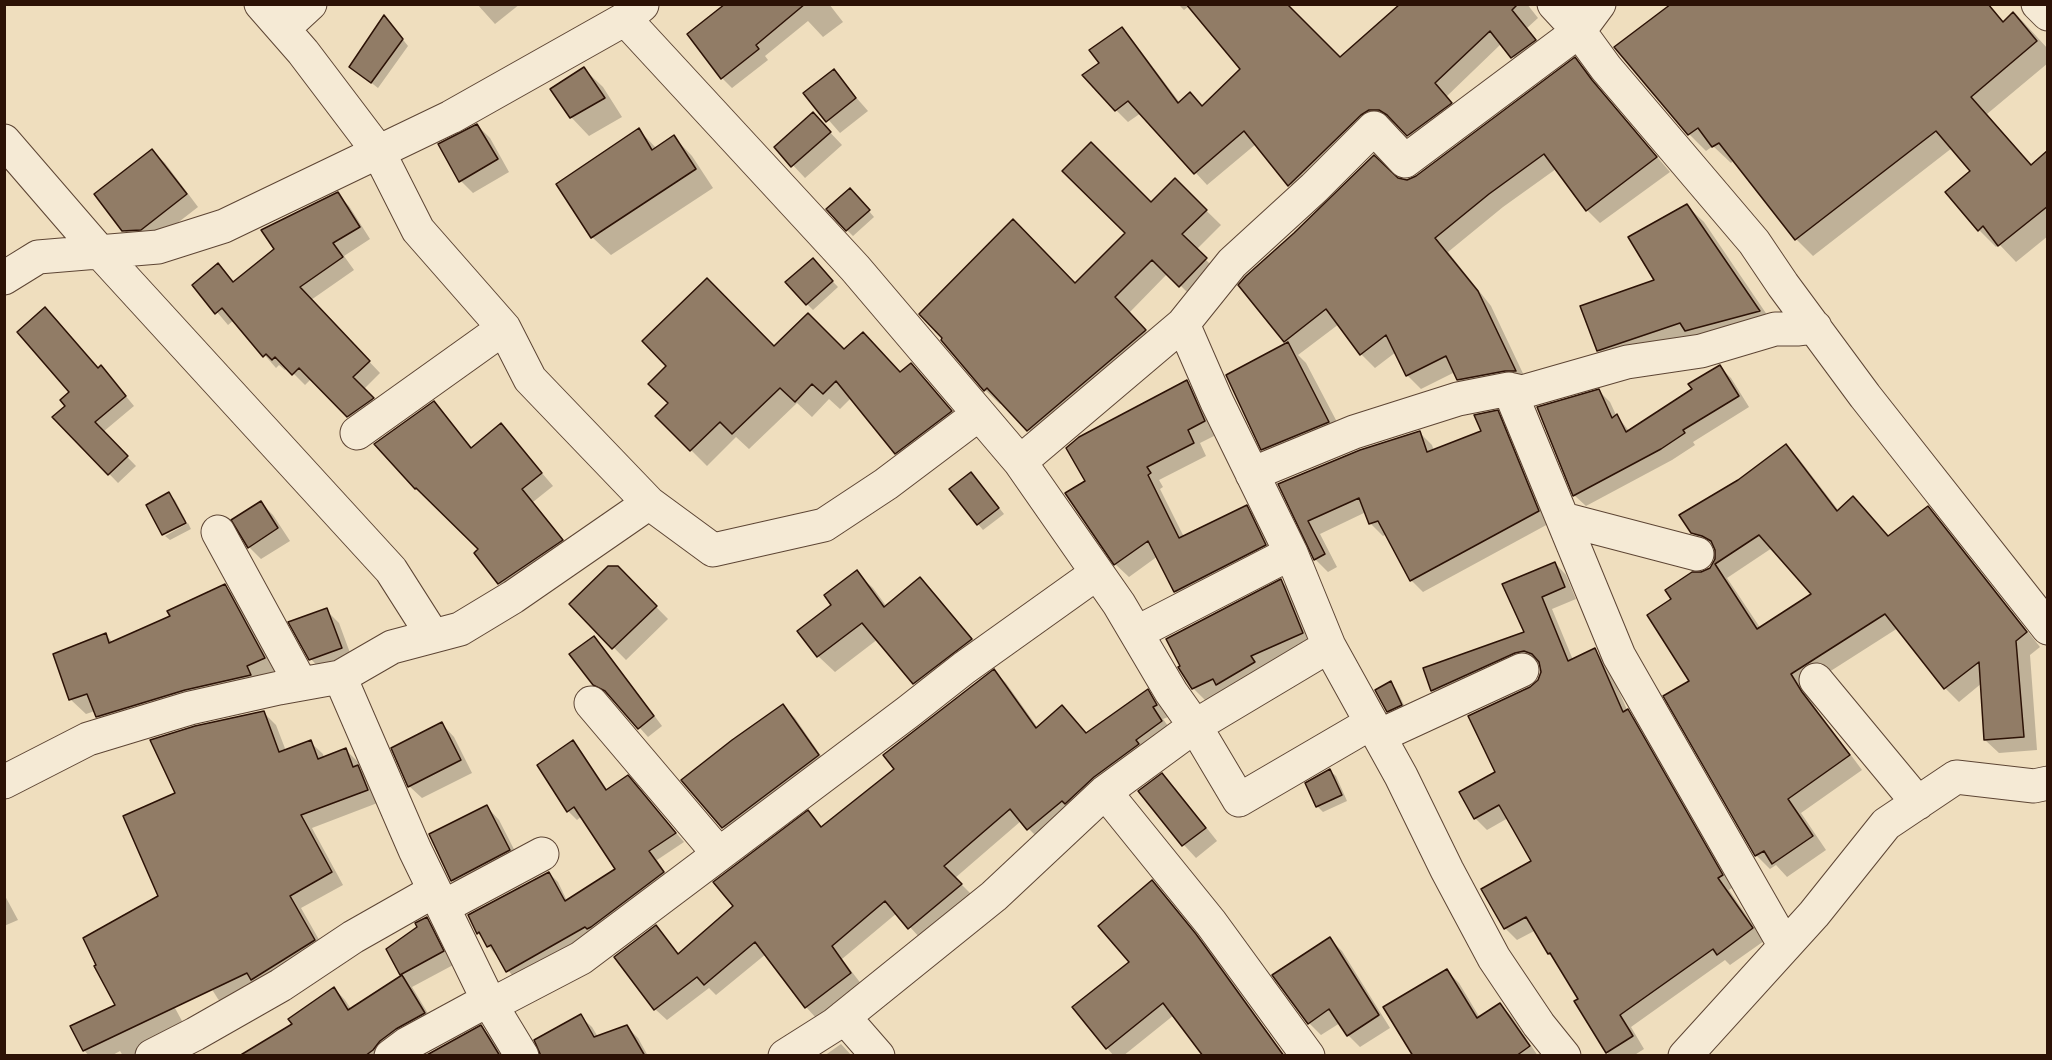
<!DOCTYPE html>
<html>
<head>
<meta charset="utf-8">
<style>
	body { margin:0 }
	#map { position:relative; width:2052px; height:1060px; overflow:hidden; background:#efdebe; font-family:"Libre Bodoni",serif }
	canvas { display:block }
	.frame { position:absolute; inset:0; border:6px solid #2c1206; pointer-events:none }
</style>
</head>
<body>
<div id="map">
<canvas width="2052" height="1060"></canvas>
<div class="frame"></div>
</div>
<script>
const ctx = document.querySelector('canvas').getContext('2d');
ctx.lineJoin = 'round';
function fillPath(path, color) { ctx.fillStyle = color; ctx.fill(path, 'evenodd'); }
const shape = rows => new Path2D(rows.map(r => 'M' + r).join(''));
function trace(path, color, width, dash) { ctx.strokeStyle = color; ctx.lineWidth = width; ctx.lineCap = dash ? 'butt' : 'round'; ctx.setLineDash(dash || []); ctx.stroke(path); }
fillPath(shape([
	[477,4,520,4,495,24],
	[728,4,829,4,843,22,823,37,808,21,765,56,768,60,732,88,722,78],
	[1178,4,1285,4,1340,59,1401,4,1527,4,1538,18,1527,28,1547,53,1525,69,1501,44,1446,97,1463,116,1421,147,1400,126,1392,122,1382,122,1302,197,1256,144,1207,185,1141,113,1128,122,1116,110,1101,63,1122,29,1134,42,1180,103,1203,107,1242,69,1189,6,1184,10],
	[1988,6,2004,23,2015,13,2048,49,2048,63,1987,114,2048,185,2048,236,2016,262,1999,244,1996,247,1979,230,1972,171,1952,148,1813,256,1796,239,1734,160,1731,163,1713,146,1706,151,1689,134,1616,48],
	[390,23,408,46,378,88,351,67],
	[1575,59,1589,73,1605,96,1670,172,1600,223,1587,210,1556,169,1503,207,1448,252,1491,306,1528,384,1472,393,1458,379,1455,372,1421,389,1407,375,1396,352,1375,368,1361,354,1339,324,1298,355,1306,363,1347,441,1281,467,1263,449,1288,344,1285,341,1398,180,1408,181,1416,178],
	[584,69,603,87,622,117,589,136,571,117],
	[833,71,868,111,840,133,805,93],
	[477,125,490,138,509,172,473,193,461,181],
	[825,127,842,145,805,178,776,147],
	[639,130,657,149,674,137,692,156,713,188,611,255,592,237],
	[152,151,165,163,198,207,153,242,136,243,124,230],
	[1175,180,1221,225,1196,250,1220,274,1195,300,1168,273,1129,313,1160,346,1043,445,1003,402,1000,404,985,390,1076,285,1127,233,1151,204],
	[337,194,349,206,370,239,344,256,354,270,311,300,380,373,363,390,384,411,360,428,311,379,305,385,288,368,285,370,279,365,276,368,234,320,228,325,194,285,218,265,234,283],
	[856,196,874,217,853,236,847,230],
	[1687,206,1704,222,1776,328,1615,367,1598,350,1656,280],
	[818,266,838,287,813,310,807,304],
	[774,348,844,351,901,374,911,365,967,428,912,469,896,453,851,398,840,409,829,399,812,417,797,403,749,449,736,437,707,466,657,416],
	[1720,367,1731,378,1749,407,1693,442,1695,445,1672,460,1586,506,1574,495,1599,391,1610,402,1616,415,1630,432,1694,390],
	[98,370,110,377,134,406,103,432,136,466,118,483,54,417,67,406],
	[1187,382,1200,395,1218,434,1200,443,1206,456,1159,480,1163,487,1160,489,1184,537,1246,507,1260,520,1278,558,1188,605,1175,591,1158,556,1129,577,1115,564,1087,482],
	[434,403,473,449,501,425,553,486,533,502,574,553,512,595,499,583,481,550,429,499,428,500,416,488],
	[1497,412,1510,425,1550,523,1423,592,1411,580,1387,534,1383,536,1370,523,1366,512,1320,534,1337,567,1328,572,1316,560,1280,484,1419,432,1432,445,1434,451,1483,432],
	[1786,446,1799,459,1839,511,1889,537,1927,508,1941,521,2040,647,2030,655,2037,750,1999,753,1985,740,1982,683,1959,702,1945,688,1898,628,1804,688,1815,707,1862,770,1801,813,1826,850,1787,877,1776,865,1770,869,1756,855,1691,681,1673,599,1702,574,1711,569,1716,560,1717,549,1706,546,1692,532,1739,481],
	[1772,548,1813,594,1761,629,1727,578],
	[977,480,1004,514,983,530,978,524],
	[169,494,175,500,186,521,163,533],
	[261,503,273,515,290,541,261,559,249,547],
	[188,523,191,529,170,540,165,536],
	[1555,563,1566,575,1576,599,1552,609,1573,660,1594,650,1606,662,1628,712,1640,723,1733,887,1729,890,1764,941,1730,965,1725,960,1631,1027,1644,1049,1633,1056,1610,1056,1607,1052,1580,999,1536,930,1517,940,1505,928,1533,861,1508,818,1487,830,1475,818,1497,773,1531,688,1539,681,1542,672,1541,664,1527,664,1444,702,1432,690,1425,669,1526,633],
	[618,568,668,619,626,660,571,604],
	[856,572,873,588,887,607,920,579,936,595,987,656,930,699,914,683,878,639,835,672,818,656,833,606],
	[1281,581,1293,593,1314,645,1205,700,1193,688],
	[225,586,240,601,280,673,112,732,97,716,95,711,86,714,70,699,106,635,113,643,172,617],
	[326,610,339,623,353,661,323,672,311,659,291,623],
	[594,638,603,647,662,726,648,737,614,699,604,694,594,684],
	[994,671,1006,683,1038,728,1062,707,1087,734,1147,691,1159,703,1168,717,1163,719,1173,733,1040,840,1021,821,955,878,973,896,921,939,897,913,842,959,862,985,817,1019,806,1007,766,954,716,995,709,988,667,1020,655,1009,656,927,679,955,735,906,808,812,823,828,896,769],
	[1390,683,1396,689,1407,711,1394,717,1388,711],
	[783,706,795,718,830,769,735,840,683,780],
	[263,712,276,725,286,751,310,742,323,754,324,758,346,750,358,762,361,770,369,779,380,802,312,828,343,885,301,908,326,952,230,1011,218,999,203,975,168,995,189,1034,151,1056,123,1056,120,1051,111,1056,89,1056,84,1050,117,1005,159,897,177,794],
	[442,724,454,737,472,773,422,798,409,786],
	[572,742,581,751,608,791,636,786,684,842,657,860,671,882,516,980,478,933,549,873,558,882,567,901,617,869,582,816,577,820,568,811],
	[1330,771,1336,776,1347,801,1323,812,1317,806],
	[1162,775,1175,788,1217,841,1196,858,1184,845,1141,791],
	[487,807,499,820,521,863,465,893,452,880,431,835],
	[1152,882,1208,948,1285,1056,1205,1056,1174,1015,1123,1056,1114,1056,1107,1048],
	[4,894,18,920,4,926],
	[426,919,439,931,455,964,412,987,435,1025,388,1056,259,1056,334,988,345,1000,351,1009,404,976,402,974,419,927],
	[1330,939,1342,951,1390,1028,1360,1047,1348,1035,1340,1023,1321,1035,1309,1023],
	[1447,971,1459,983,1480,1018,1500,1004,1512,1017,1538,1056,1415,1056],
	[580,1016,592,1027,598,1037,627,1027,638,1038,648,1056,542,1056],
	[481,1027,492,1038,503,1056,428,1056],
	[841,1044,852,1056,824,1056]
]), '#0003');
const building = shape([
	[725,4,805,4,756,45,759,49,721,79,687,34,725,4],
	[1186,4,1287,4,1340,57,1400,4,1518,4,1512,10,1536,40,1511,58,1490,31,1435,83,1452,103,1407,136,1387,115,1379,110,1369,110,1361,115,1288,186,1244,131,1194,174,1128,101,1115,111,1082,75,1099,63,1089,50,1122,27,1178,103,1190,92,1202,106,1240,69,1186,4],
	[1671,4,1988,4,2003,22,2013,12,2037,41,1971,97,2031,165,2048,150,2048,206,1998,246,1983,226,1978,231,1945,192,1970,171,1936,131,1795,240,1719,143,1712,147,1698,128,1688,135,1614,47,1671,4],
	[384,15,403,39,371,83,349,67,384,15],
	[1575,57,1592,80,1657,157,1586,211,1544,154,1489,194,1435,238,1478,291,1516,371,1505,371,1457,380,1446,356,1406,376,1386,335,1360,355,1326,309,1284,342,1238,285,1246,276,1294,233,1374,155,1398,178,1407,180,1416,176,1575,57],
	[584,67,605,98,570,118,550,89,584,67],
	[834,69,856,98,826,122,803,93,834,69],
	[813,112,831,132,791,167,774,147,813,112],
	[477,124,498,159,459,182,438,144,477,124],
	[639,128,652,150,674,135,696,169,591,238,556,184,639,128],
	[1091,142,1151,202,1175,178,1207,210,1182,234,1207,258,1179,287,1152,260,1115,297,1146,330,1027,431,987,388,984,391,941,340,942,338,919,314,1013,219,1075,283,1125,233,1062,171,1091,142],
	[152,149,187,194,141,230,122,231,94,194,152,149],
	[850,188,870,210,846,231,826,209,850,188],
	[338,192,360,227,333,243,343,257,300,287,370,361,353,377,374,398,347,417,299,368,292,375,275,357,272,360,266,354,263,357,222,308,215,314,192,285,218,263,233,282,274,249,261,230,338,192],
	[1687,204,1760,311,1685,331,1680,323,1597,351,1580,306,1654,280,1628,237,1687,204],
	[813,258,833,281,806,305,785,282,813,258],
	[707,278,774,346,808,313,844,349,863,332,900,372,911,363,952,411,895,454,836,381,823,394,812,384,795,402,780,388,732,434,720,422,690,451,655,416,668,403,648,384,666,366,642,341,707,278],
	[45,307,98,368,101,365,126,396,95,422,128,456,108,475,52,417,65,406,60,400,69,392,17,332,45,307],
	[1288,342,1329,422,1261,450,1226,375,1288,342],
	[1720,365,1739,396,1683,430,1685,433,1661,449,1573,496,1537,407,1599,389,1612,418,1617,414,1626,432,1692,389,1688,384,1720,365],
	[1187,380,1205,421,1188,430,1194,443,1147,467,1151,473,1148,475,1179,538,1247,505,1266,545,1174,592,1148,541,1114,565,1065,493,1085,481,1066,448,1079,437,1187,380],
	[434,401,471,448,501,423,542,473,522,489,563,540,498,584,474,553,478,549,416,488,415,489,374,444,434,401],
	[1498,410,1539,511,1410,581,1378,521,1369,524,1359,498,1308,521,1325,554,1314,560,1278,484,1360,450,1420,431,1427,452,1481,431,1474,415,1498,410],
	[1786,444,1837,511,1853,496,1888,536,1928,506,2027,632,2016,641,2024,737,1984,740,1979,662,1944,689,1885,614,1791,674,1802,692,1850,755,1788,799,1813,836,1772,864,1764,851,1755,856,1663,696,1689,681,1647,615,1671,599,1665,590,1692,572,1701,572,1710,568,1715,559,1715,550,1711,541,1702,536,1691,533,1679,515,1738,480,1786,444],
	[1759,535,1811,594,1757,629,1715,564,1759,535],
	[971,472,999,508,977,525,949,489,971,472],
	[169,492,186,523,162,535,146,505,169,492],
	[261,501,278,528,248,548,231,520,261,501],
	[1555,562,1565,587,1542,597,1568,661,1595,648,1623,712,1628,709,1723,875,1718,878,1753,928,1717,955,1713,949,1620,1015,1633,1036,1606,1053,1574,1001,1578,999,1550,953,1548,954,1526,917,1504,929,1481,889,1531,861,1499,805,1474,819,1459,792,1495,772,1468,716,1530,687,1538,680,1541,672,1539,662,1532,654,1524,651,1515,653,1431,691,1423,668,1524,632,1502,584,1555,562],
	[608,566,618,566,657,606,612,649,569,604,608,566],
	[857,570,884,607,920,577,972,639,913,684,862,623,817,657,797,631,831,605,824,595,857,570],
	[1281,579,1303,633,1251,656,1255,662,1216,685,1213,679,1192,689,1178,667,1180,666,1166,639,1281,579],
	[225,584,265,658,247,666,251,675,185,690,96,717,87,694,69,700,53,654,106,633,109,643,170,616,167,611,225,584],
	[327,608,342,648,309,660,288,622,327,608],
	[594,636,654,716,638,729,605,691,593,685,569,654,594,636],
	[994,669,1036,728,1062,705,1086,733,1148,689,1157,705,1153,707,1162,721,1136,740,1139,744,1094,777,1065,804,1062,801,1027,830,1010,809,944,866,962,884,908,929,885,901,832,946,851,973,805,1008,755,942,704,985,697,977,654,1010,614,957,656,925,678,954,733,906,713,882,808,810,821,827,894,769,883,755,994,669],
	[1391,681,1402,705,1387,712,1375,690,1391,681],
	[783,704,819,755,722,828,681,780,732,740,783,704],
	[264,711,279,752,311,740,318,759,346,748,353,767,358,765,368,790,301,815,332,872,290,896,315,940,251,980,247,973,83,1051,70,1026,115,1005,94,966,96,965,83,938,158,896,123,816,175,793,150,740,195,726,264,711],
	[442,722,461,760,408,787,391,748,442,722],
	[573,740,606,790,628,775,676,833,649,851,664,872,591,927,587,929,585,927,506,972,491,945,487,947,479,932,477,934,468,915,549,872,565,901,615,869,574,807,567,812,537,765,573,740],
	[1330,769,1342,795,1316,807,1305,783,1330,769],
	[1162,773,1206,828,1182,846,1138,791,1162,773],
	[487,805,510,850,451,881,429,834,487,805],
	[1152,880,1196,934,1284,1056,1203,1056,1163,1003,1106,1049,1072,1007,1129,962,1098,926,1152,880],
	[427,917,444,951,400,975,386,949,417,927,415,923,427,917],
	[1330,937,1379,1015,1347,1036,1329,1009,1308,1024,1272,975,1330,937],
	[1447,969,1477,1018,1500,1003,1530,1046,1516,1056,1413,1056,1383,1007,1447,969],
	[402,975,425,1013,396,1029,380,1041,373,1050,365,1056,239,1056,292,1024,288,1019,334,987,348,1010,402,975],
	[581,1014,594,1037,627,1025,645,1056,541,1056,534,1040,581,1014],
	[481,1025,500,1056,425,1056,481,1025]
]);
fillPath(building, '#917c66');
trace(building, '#2c1206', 1.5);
const street = shape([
	[261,4,303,52,378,151,418,230,504,328,530,379,649,503,713,550,824,525,886,484,979,414],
	[1554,4,1579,31,1606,68,1754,242,1783,285,1865,396,2048,628],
	[2038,4,2048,14],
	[625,19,855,268,1020,462,1119,604,1171,692,1195,726,1239,800,1371,723],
	[283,29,310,4],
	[4,141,99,251,391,570,433,636],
	[4,278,38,257,158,247,224,226,451,117,625,19,642,5],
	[1183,324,1217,402,1291,553,1329,646,1401,776,1447,870,1494,958,1539,1025,1564,1056],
	[1509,389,1619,656,1785,946],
	[357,433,504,328],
	[1020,462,1183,324,1232,263,1314,188,1374,128,1405,161,1579,31,1599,4],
	[1252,474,1354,432,1458,399,1509,389,1522,392,1627,362,1701,351,1775,329,1799,329,1815,327],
	[1563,519,1697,554],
	[218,532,301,684],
	[1136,633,1291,553],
	[340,677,415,850,488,1000,522,1056],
	[1816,680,1918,803],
	[591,703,719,854],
	[1379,736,1522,670],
	[4,782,88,739,190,708,279,688,340,677,392,647,460,629,513,597,649,503],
	[1105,792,1211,923,1308,1056],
	[443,907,542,854],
	[491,1005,581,958,908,712,964,668,1097,573],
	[844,1017,878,1056],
	[152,1056,195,1034,281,985,353,937,434,891],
	[391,1056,407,1044,488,1000],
	[785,1056,834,1025,994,896,1105,792,1195,726,1329,646],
	[1685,1056,1814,914,1886,824,1956,777,2034,786,2048,783]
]);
trace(street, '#5d4534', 35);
trace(street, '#f5ead5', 33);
</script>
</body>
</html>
